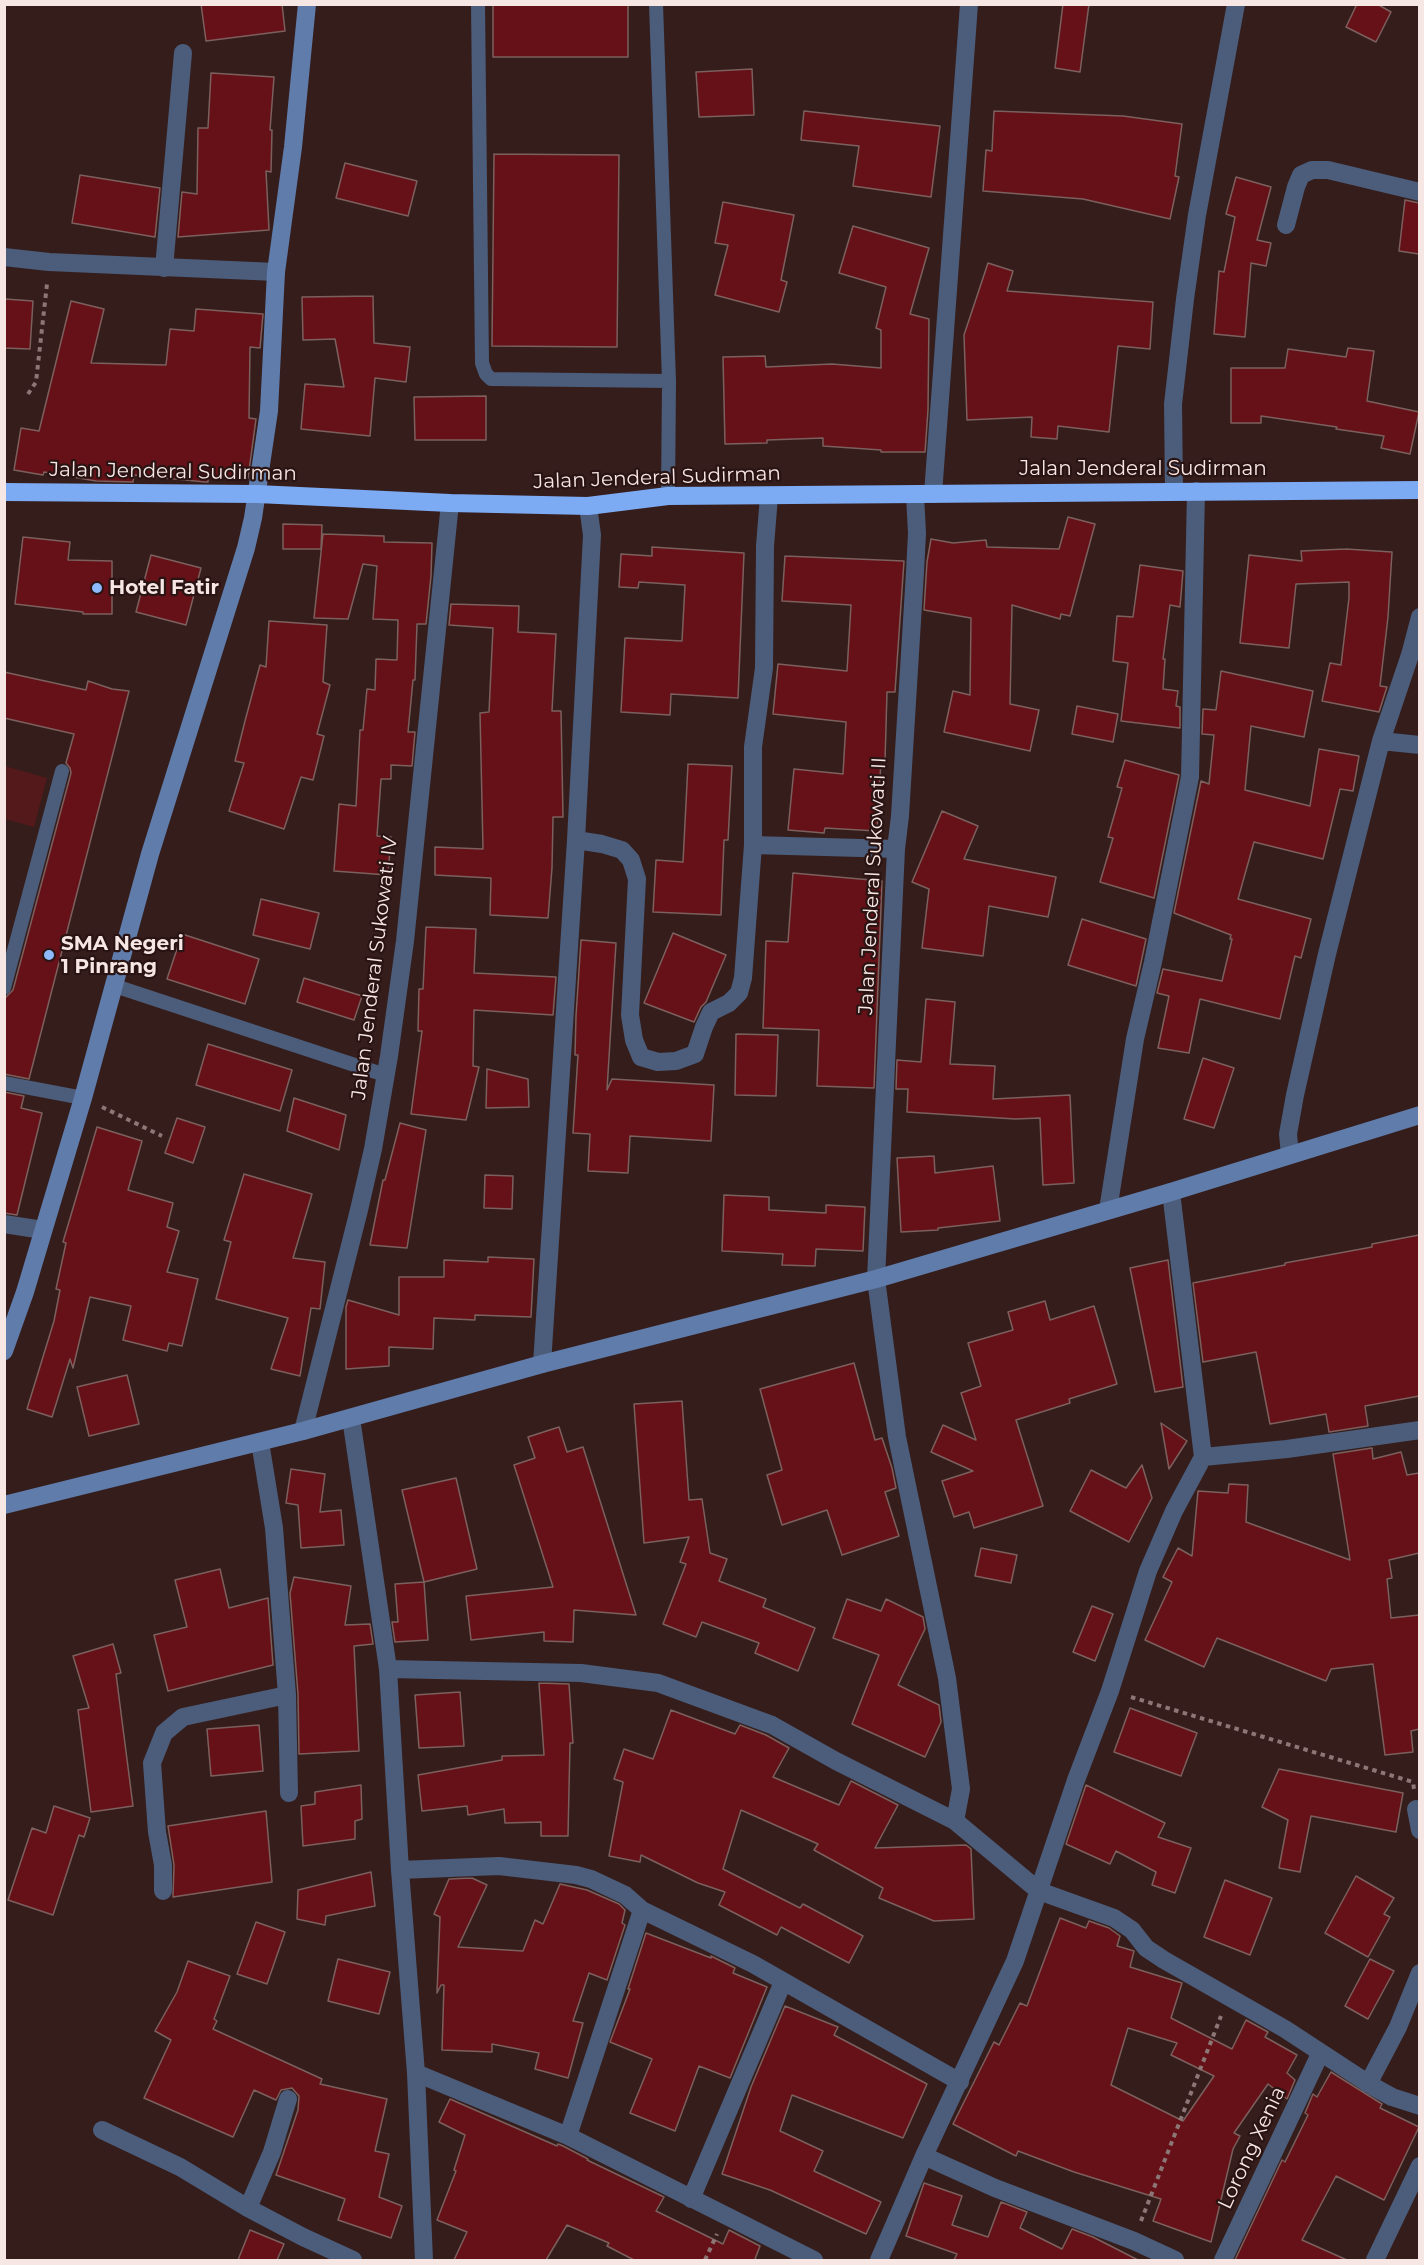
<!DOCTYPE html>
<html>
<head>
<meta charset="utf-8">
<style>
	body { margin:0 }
	#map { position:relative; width:1424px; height:2265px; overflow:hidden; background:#351d1c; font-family:Montserrat,sans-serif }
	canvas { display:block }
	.frame { position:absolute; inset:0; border:6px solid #f6e6e4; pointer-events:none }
</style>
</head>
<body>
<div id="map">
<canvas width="1424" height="2265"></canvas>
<div class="frame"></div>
</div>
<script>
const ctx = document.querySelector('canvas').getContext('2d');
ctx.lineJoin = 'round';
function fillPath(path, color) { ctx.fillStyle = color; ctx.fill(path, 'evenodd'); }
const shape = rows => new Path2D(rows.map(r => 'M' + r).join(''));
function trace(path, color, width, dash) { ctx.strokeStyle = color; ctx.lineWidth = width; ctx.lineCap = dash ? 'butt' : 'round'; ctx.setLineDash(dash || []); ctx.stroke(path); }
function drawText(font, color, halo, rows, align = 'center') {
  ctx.font = font + ' Montserrat,sans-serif'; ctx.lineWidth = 4.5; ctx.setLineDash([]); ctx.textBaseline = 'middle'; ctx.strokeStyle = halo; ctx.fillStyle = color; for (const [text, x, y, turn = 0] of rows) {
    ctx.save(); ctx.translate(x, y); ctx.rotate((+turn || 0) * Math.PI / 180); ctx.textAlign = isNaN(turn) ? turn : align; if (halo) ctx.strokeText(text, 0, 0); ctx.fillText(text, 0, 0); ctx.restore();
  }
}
fillPath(shape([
	[5,766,47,778,34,827,5,819]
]), '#54191a');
const building = shape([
	[201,4,282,4,285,31,206,41,201,4],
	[493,4,628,4,628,57,493,57,493,4],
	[1063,4,1089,4,1080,72,1055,68,1063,4],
	[1357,4,1377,4,1391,12,1376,42,1346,27,1357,4],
	[752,69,754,115,699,117,696,72,752,69],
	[211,73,274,77,270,130,272,130,271,172,266,171,269,230,178,237,182,192,197,194,198,128,208,128,211,73],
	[804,111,940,126,931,197,853,186,859,146,801,140,804,111],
	[994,111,1123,116,1182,124,1175,176,1179,177,1170,219,1083,199,983,191,986,150,992,151,994,111],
	[494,154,619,155,617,347,492,346,494,154],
	[345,163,417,181,408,216,336,198,345,163],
	[80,175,160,188,155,237,72,223,80,175],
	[1236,177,1271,187,1257,240,1271,243,1266,266,1251,263,1245,337,1214,334,1219,271,1224,272,1235,217,1226,214,1236,177],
	[1405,200,1419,203,1419,254,1399,251,1405,200],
	[723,202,794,215,781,280,787,282,779,312,715,295,728,245,715,243,723,202],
	[853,226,929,248,910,314,929,319,928,410,925,452,881,452,881,450,823,446,823,438,767,440,767,443,725,444,723,357,765,356,766,367,832,364,881,368,881,330,876,328,886,287,839,273,853,226],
	[988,263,1013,271,1007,291,1153,302,1150,349,1118,346,1109,432,1058,426,1057,439,1031,437,1032,417,967,420,964,335,988,263],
	[373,296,374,343,410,347,406,382,375,378,370,436,301,429,305,384,344,387,335,339,303,340,302,297,373,296],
	[5,299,33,301,30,349,4,348,5,299],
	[71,301,104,309,91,363,166,365,170,329,194,331,196,309,263,314,260,348,250,347,249,418,256,419,248,478,208,476,208,482,205,482,134,475,133,482,96,481,44,472,43,475,14,470,21,428,39,431,71,301],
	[1348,348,1374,351,1367,401,1419,412,1410,454,1381,448,1384,436,1336,429,1337,427,1261,416,1261,423,1231,423,1231,368,1285,368,1288,349,1346,357,1348,348],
	[486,396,486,440,415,440,414,397,486,396],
	[1068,517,1095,524,1070,616,1061,614,1060,619,1012,605,1010,704,1039,710,1030,751,944,732,953,691,970,695,971,618,924,610,927,562,931,539,953,543,986,540,987,547,1059,549,1068,517],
	[283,524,322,525,321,549,283,549,283,524],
	[323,534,384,536,384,542,432,543,431,576,426,624,417,624,415,680,413,680,408,732,415,732,412,766,391,765,391,779,381,779,377,836,391,837,388,875,334,871,339,804,356,806,360,730,363,730,367,689,375,690,376,659,397,660,398,620,373,619,377,566,363,564,348,619,314,618,323,534],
	[23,537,70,542,68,560,112,561,112,614,83,614,83,612,15,604,23,537],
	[652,547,744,553,738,698,671,694,670,715,621,712,625,638,682,641,685,585,639,582,638,588,619,587,621,554,652,556,652,547],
	[1346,549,1392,552,1388,617,1380,686,1387,687,1379,712,1322,701,1330,663,1341,665,1349,598,1349,582,1296,584,1289,648,1240,643,1249,555,1302,561,1301,551,1346,549],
	[151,555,201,568,186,625,136,612,151,555],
	[785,556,904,561,895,692,887,692,885,761,881,761,877,831,825,828,824,833,788,830,794,769,843,774,846,722,773,714,778,664,847,671,851,605,782,601,785,556],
	[1140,565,1183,571,1180,607,1170,605,1163,659,1165,659,1163,689,1178,691,1176,706,1180,707,1180,728,1121,721,1128,663,1113,661,1117,616,1133,617,1140,565],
	[451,604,519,606,518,632,556,634,552,711,561,711,563,817,553,817,552,868,548,918,490,915,491,878,435,875,435,847,483,849,480,713,489,712,493,628,449,625,451,604],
	[269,621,327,625,323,682,330,685,317,734,324,736,313,780,301,777,284,829,229,811,244,763,235,761,245,721,260,665,266,667,269,621],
	[1221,671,1313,691,1304,737,1251,726,1245,790,1310,806,1319,749,1359,756,1353,791,1340,789,1323,859,1254,842,1238,899,1311,919,1301,958,1295,956,1280,1019,1200,999,1189,1053,1158,1048,1169,996,1157,993,1163,969,1222,981,1232,939,1230,939,1231,935,1174,913,1201,781,1209,784,1214,735,1202,734,1203,709,1216,710,1221,671],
	[4,672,86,690,88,681,112,689,129,691,29,1079,4,1074,4,1001,6,997,13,990,71,773,70,768,66,763,74,734,4,718,4,672],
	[1077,706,1118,714,1113,742,1072,734,1077,706],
	[1125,760,1179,775,1154,898,1100,882,1113,838,1108,837,1122,788,1117,787,1125,760],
	[688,764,732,766,728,840,724,840,721,915,653,912,656,860,683,862,688,764],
	[942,811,978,826,964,859,1056,877,1048,917,989,906,983,956,922,948,929,889,912,882,942,811],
	[793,873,882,881,874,1088,817,1086,819,1030,763,1028,766,941,788,942,793,873],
	[261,899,319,913,310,949,253,935,261,899],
	[1082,919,1146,939,1136,986,1068,965,1082,919],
	[426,927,476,929,474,973,556,977,553,1015,474,1010,473,1066,479,1067,466,1120,411,1114,422,1031,418,1031,419,989,423,989,426,927],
	[673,933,726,955,706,1002,701,1007,694,1022,644,1003,673,933],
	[182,934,259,959,245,1004,167,979,182,934],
	[581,940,616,943,607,1090,612,1079,714,1085,711,1141,630,1136,628,1173,588,1171,590,1134,573,1133,578,1055,575,1055,576,1016,581,940],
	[304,978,362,996,354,1020,297,1002,304,978],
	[926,999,955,1002,950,1064,995,1066,993,1099,1070,1095,1074,1183,1043,1185,1040,1118,1015,1119,907,1112,908,1089,896,1089,897,1060,921,1062,926,999],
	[736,1034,778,1035,776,1096,735,1095,736,1034],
	[208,1044,292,1070,280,1111,196,1085,208,1044],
	[1203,1058,1234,1068,1214,1128,1184,1119,1203,1058],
	[487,1069,528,1079,529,1107,486,1108,487,1069],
	[4,1092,24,1096,21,1108,42,1113,17,1215,4,1213,4,1092],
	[294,1098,346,1115,339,1150,287,1131,294,1098],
	[177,1118,205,1127,193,1163,165,1153,177,1118],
	[400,1123,426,1130,407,1248,370,1245,383,1180,385,1180,400,1123],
	[97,1127,142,1141,128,1190,173,1203,167,1227,179,1231,167,1272,198,1279,182,1346,169,1343,167,1351,123,1340,131,1306,90,1297,73,1368,70,1359,52,1417,27,1409,54,1321,60,1290,56,1289,66,1243,63,1242,97,1127],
	[934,1156,935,1173,993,1166,1000,1221,938,1228,938,1230,901,1232,897,1158,934,1156],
	[244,1174,312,1194,293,1258,325,1262,320,1309,311,1308,300,1376,271,1369,288,1318,216,1299,231,1242,224,1240,244,1174],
	[485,1175,513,1176,512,1209,484,1208,485,1175],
	[724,1195,769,1197,769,1210,826,1213,826,1205,865,1207,863,1251,816,1249,815,1266,782,1265,783,1254,722,1251,724,1195],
	[1419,1235,1419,1396,1365,1406,1368,1426,1329,1432,1326,1414,1270,1424,1256,1352,1203,1362,1193,1283,1285,1265,1285,1263,1372,1247,1372,1244,1419,1235],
	[488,1257,534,1259,531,1317,475,1315,475,1320,434,1318,433,1349,389,1347,389,1366,346,1369,346,1307,348,1300,399,1315,399,1277,444,1277,444,1260,488,1262,488,1257],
	[1168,1260,1183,1387,1155,1392,1130,1268,1168,1260],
	[1045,1301,1050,1320,1094,1306,1117,1384,1069,1399,1070,1403,1016,1420,1043,1506,974,1528,969,1512,954,1517,942,1481,973,1471,931,1452,943,1425,976,1440,961,1393,981,1386,968,1343,1013,1330,1008,1312,1045,1301],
	[854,1363,875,1440,882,1438,892,1468,896,1488,885,1492,899,1536,842,1555,827,1510,782,1525,767,1475,782,1470,760,1389,854,1363],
	[127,1375,139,1424,89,1436,77,1387,127,1375],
	[682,1401,689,1500,702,1499,710,1553,727,1559,719,1581,766,1599,763,1607,815,1628,798,1671,755,1653,759,1643,702,1622,696,1637,663,1624,686,1564,680,1562,689,1537,644,1543,634,1404,682,1401],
	[1161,1423,1187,1441,1169,1469,1161,1423],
	[559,1427,567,1452,583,1447,636,1615,574,1610,573,1642,544,1641,544,1632,471,1640,466,1596,553,1587,514,1465,535,1458,528,1437,559,1427],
	[1372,1448,1373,1459,1401,1452,1407,1475,1419,1473,1419,1553,1389,1560,1392,1578,1387,1579,1391,1618,1419,1615,1419,1729,1411,1731,1413,1752,1385,1755,1373,1664,1331,1669,1326,1681,1217,1638,1204,1667,1145,1640,1172,1582,1163,1577,1178,1548,1192,1556,1198,1491,1228,1493,1229,1484,1248,1485,1246,1522,1350,1560,1333,1454,1372,1448],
	[1142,1465,1152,1498,1129,1542,1070,1511,1091,1470,1126,1488,1142,1465],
	[291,1469,325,1474,320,1512,341,1510,344,1545,301,1548,298,1505,286,1503,291,1469],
	[456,1478,477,1569,424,1582,402,1490,456,1478],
	[981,1548,1017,1555,1011,1583,975,1576,981,1548],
	[220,1569,229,1608,268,1598,273,1665,168,1691,154,1635,187,1627,175,1580,220,1569],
	[294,1577,351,1586,345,1625,370,1624,373,1644,354,1646,359,1751,299,1754,298,1694,290,1593,294,1577],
	[424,1582,428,1640,395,1642,392,1622,398,1622,395,1584,424,1582],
	[847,1599,881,1611,886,1599,923,1617,925,1629,898,1685,939,1705,941,1722,925,1757,852,1724,879,1655,833,1638,847,1599],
	[1092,1606,1113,1614,1095,1661,1073,1652,1092,1606],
	[113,1644,121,1673,116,1674,133,1806,91,1812,78,1710,89,1708,73,1656,113,1644],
	[539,1683,569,1684,573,1743,570,1743,568,1836,541,1836,541,1822,505,1823,504,1809,468,1815,467,1806,422,1811,418,1775,502,1760,502,1756,544,1755,539,1683],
	[460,1692,464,1746,419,1748,415,1695,460,1692],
	[1130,1708,1197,1733,1181,1776,1114,1752,1130,1708],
	[671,1710,735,1734,740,1725,766,1735,789,1748,773,1777,839,1805,851,1781,898,1805,875,1848,966,1845,971,1849,974,1919,934,1921,879,1898,883,1888,814,1850,818,1844,741,1810,723,1869,800,1908,803,1904,863,1936,849,1963,781,1927,777,1935,719,1905,725,1892,698,1883,641,1855,640,1862,609,1856,623,1782,614,1779,624,1749,653,1759,671,1710],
	[259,1725,263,1771,211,1776,207,1729,259,1725],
	[1279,1769,1403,1793,1396,1832,1311,1816,1300,1872,1279,1868,1288,1820,1262,1807,1279,1769],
	[361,1785,362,1819,355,1821,355,1839,303,1846,301,1806,315,1804,315,1792,361,1785],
	[1086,1785,1165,1823,1158,1837,1191,1848,1175,1893,1152,1885,1156,1872,1116,1851,1110,1864,1066,1844,1086,1785],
	[54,1806,90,1818,84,1837,79,1835,53,1915,8,1900,32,1828,46,1833,54,1806],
	[266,1811,272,1882,173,1897,174,1865,168,1826,266,1811],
	[371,1872,375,1906,326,1916,325,1925,297,1919,298,1890,371,1872],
	[1356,1876,1394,1898,1384,1914,1390,1917,1368,1957,1325,1933,1356,1876],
	[472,1878,487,1885,458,1947,523,1951,535,1920,543,1924,560,1884,587,1890,619,1904,625,1910,622,1923,625,1925,607,1980,589,1973,573,2021,583,2023,568,2078,535,2069,539,2053,492,2044,492,2052,442,2050,444,1985,441,1985,437,1993,440,1917,434,1914,449,1879,472,1878],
	[1225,1880,1272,1898,1250,1955,1204,1937,1225,1880],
	[1060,1918,1086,1928,1089,1921,1109,1928,1120,1936,1117,1946,1134,1951,1130,1967,1182,1983,1171,2018,1232,2049,1246,2020,1268,2032,1265,2037,1297,2055,1287,2073,1295,2080,1287,2099,1268,2084,1234,2133,1240,2136,1233,2149,1211,2242,1153,2221,1161,2199,1074,2172,1018,2151,1016,2156,953,2124,994,2042,999,2045,1020,2003,1027,2006,1060,1918],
	[1128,2028,1177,2043,1171,2055,1214,2076,1183,2121,1111,2085,1128,2028],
	[256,1922,285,1932,267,1984,237,1974,256,1922],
	[646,1933,711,1958,711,1956,735,1968,733,1973,767,1987,730,2078,699,2066,675,2131,630,2113,652,2059,610,2042,630,1989,628,1989,646,1933],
	[338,1959,390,1972,379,2014,328,2001,338,1959],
	[1370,1959,1394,1971,1368,2019,1345,2006,1370,1959],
	[188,1961,230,1976,214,2019,217,2021,213,2029,322,2079,320,2084,387,2099,375,2151,389,2154,379,2197,402,2206,391,2238,338,2220,345,2199,276,2175,298,2110,299,2096,292,2088,281,2090,276,2100,254,2090,233,2137,144,2098,171,2040,155,2031,177,1992,188,1961],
	[785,2006,838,2027,834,2035,927,2084,903,2138,792,2095,780,2131,823,2151,814,2171,881,2202,866,2234,770,2190,722,2174,751,2087,785,2006],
	[1331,2072,1382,2104,1380,2108,1419,2127,1384,2200,1336,2176,1302,2240,1347,2260,1235,2260,1282,2160,1285,2162,1308,2115,1305,2113,1313,2094,1317,2097,1331,2072],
	[450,2099,557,2146,558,2144,563,2146,588,2159,587,2160,664,2197,656,2211,723,2244,729,2230,760,2246,755,2259,757,2260,634,2260,607,2246,609,2243,567,2225,546,2260,454,2260,467,2232,437,2220,456,2171,454,2170,465,2135,439,2122,450,2099],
	[924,2183,962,2196,952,2225,988,2237,1001,2202,1027,2212,1020,2228,1062,2249,1072,2229,1093,2237,1138,2260,954,2260,957,2254,906,2236,924,2183],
	[250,2230,284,2244,277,2260,238,2260,250,2230]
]);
fillPath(building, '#651117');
trace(building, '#7c605e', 1.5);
trace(shape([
	[28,394,36,382,47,284],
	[102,1107,162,1136],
	[1131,1697,1413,1782,1414,1789],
	[1141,2221,1221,2016],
	[705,2260,717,2234]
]), '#8c7776', 4, [4.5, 4.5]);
trace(shape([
	[478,4,482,363,486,374,491,379,669,381],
	[656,4,669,381,668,496],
	[115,986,385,1075],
	[4,988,62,771],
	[4,1083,83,1098]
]), '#4b5d7a', 14);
trace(shape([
	[1286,225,1296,187,1301,175,1312,170,1328,170,1420,192],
	[4,257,49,262,276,272],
	[164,268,183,53],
	[1174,490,1173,404,1185,299,1197,215,1236,4],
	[933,494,969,4],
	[915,495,917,533,915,572,900,816,896,849,876,1279,897,1437,947,1678,961,1789,955,1821],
	[1381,741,1420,745],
	[576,840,602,844,622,850,631,860,637,879,630,1015,634,1040,641,1057,658,1062,676,1061,695,1054,704,1027,711,1012,729,1003,739,993,743,978,753,845,753,747,764,668,765,546,769,496],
	[753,845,896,849],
	[1290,1155,1288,1134,1295,1095,1327,954,1381,741,1410,655,1420,617],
	[1171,1192,1203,1457],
	[1108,1210,1135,1039,1153,962,1190,777,1196,491],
	[4,1224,43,1230],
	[542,1364,576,840,592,535,588,506],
	[351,1418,388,1669,400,1870,416,2073,424,2260],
	[303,1431,359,1210,373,1149,389,1056,405,941,450,503],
	[388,1669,581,1673,658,1683,772,1725,836,1761,955,1821,1039,1891,1114,1918,1132,1930,1146,1948,1164,1960,1285,2029,1372,2086,1392,2097,1420,2106],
	[287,1695,289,1793],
	[1416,1809,1420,1830],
	[400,1870,499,1866,576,1875,591,1879,625,1895,642,1910,753,1964,960,2082],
	[163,1891,163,1865,157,1832,152,1763,164,1733,183,1717,287,1695,274,1528,260,1442],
	[416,2073,568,2136,814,2260],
	[1368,2084,1398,2027,1420,1973],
	[102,2130,180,2167,248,2208,303,2237,353,2260],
	[568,2136,642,1910],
	[924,2156,995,2188,1134,2241,1175,2260],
	[691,2199,783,1982],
	[248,2208,272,2152,288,2099],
	[879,2260,924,2156,1015,1961,1076,1780,1110,1691,1148,1571,1174,1511,1203,1457,1287,1449,1420,1430],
	[1223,2260,1320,2054],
	[1375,2260,1420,2166]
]), '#4b5d7a', 18);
trace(shape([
	[4,1351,25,1292,83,1098,150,854,246,548,253,518,269,411,276,272,293,147,307,4],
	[4,1505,303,1431,542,1364,876,1279,1171,1192,1420,1115]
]), '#5f7cab', 18);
trace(shape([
	[4,492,257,494,450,503,588,506,668,496,1420,490]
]), '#7caaf3', 18);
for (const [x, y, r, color] of [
	[97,588,6,"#8eb9fc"],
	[49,955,6,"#8eb9fc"]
]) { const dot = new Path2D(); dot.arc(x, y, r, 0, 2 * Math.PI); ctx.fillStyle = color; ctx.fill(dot); trace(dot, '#2a1413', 2); }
drawText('20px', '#f6e6e4', '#2a1413', [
	["Jalan Jenderal Sudirman",1143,469],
	["Jalan Jenderal Sudirman",173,472,1],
	["Jalan Jenderal Sudirman",657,478,-2],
	["Jalan Jenderal Sukowati II",873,886,-87],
	["Jalan Jenderal Sukowati IV",375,968,-83],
	["Lorong Xenia",1252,2148,-65]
]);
drawText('bold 20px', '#f6e6e4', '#2a1413', [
	["Hotel Fatir",109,588],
	["SMA Negeri",61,944],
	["1 Pinrang",61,967]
], 'left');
</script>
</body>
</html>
